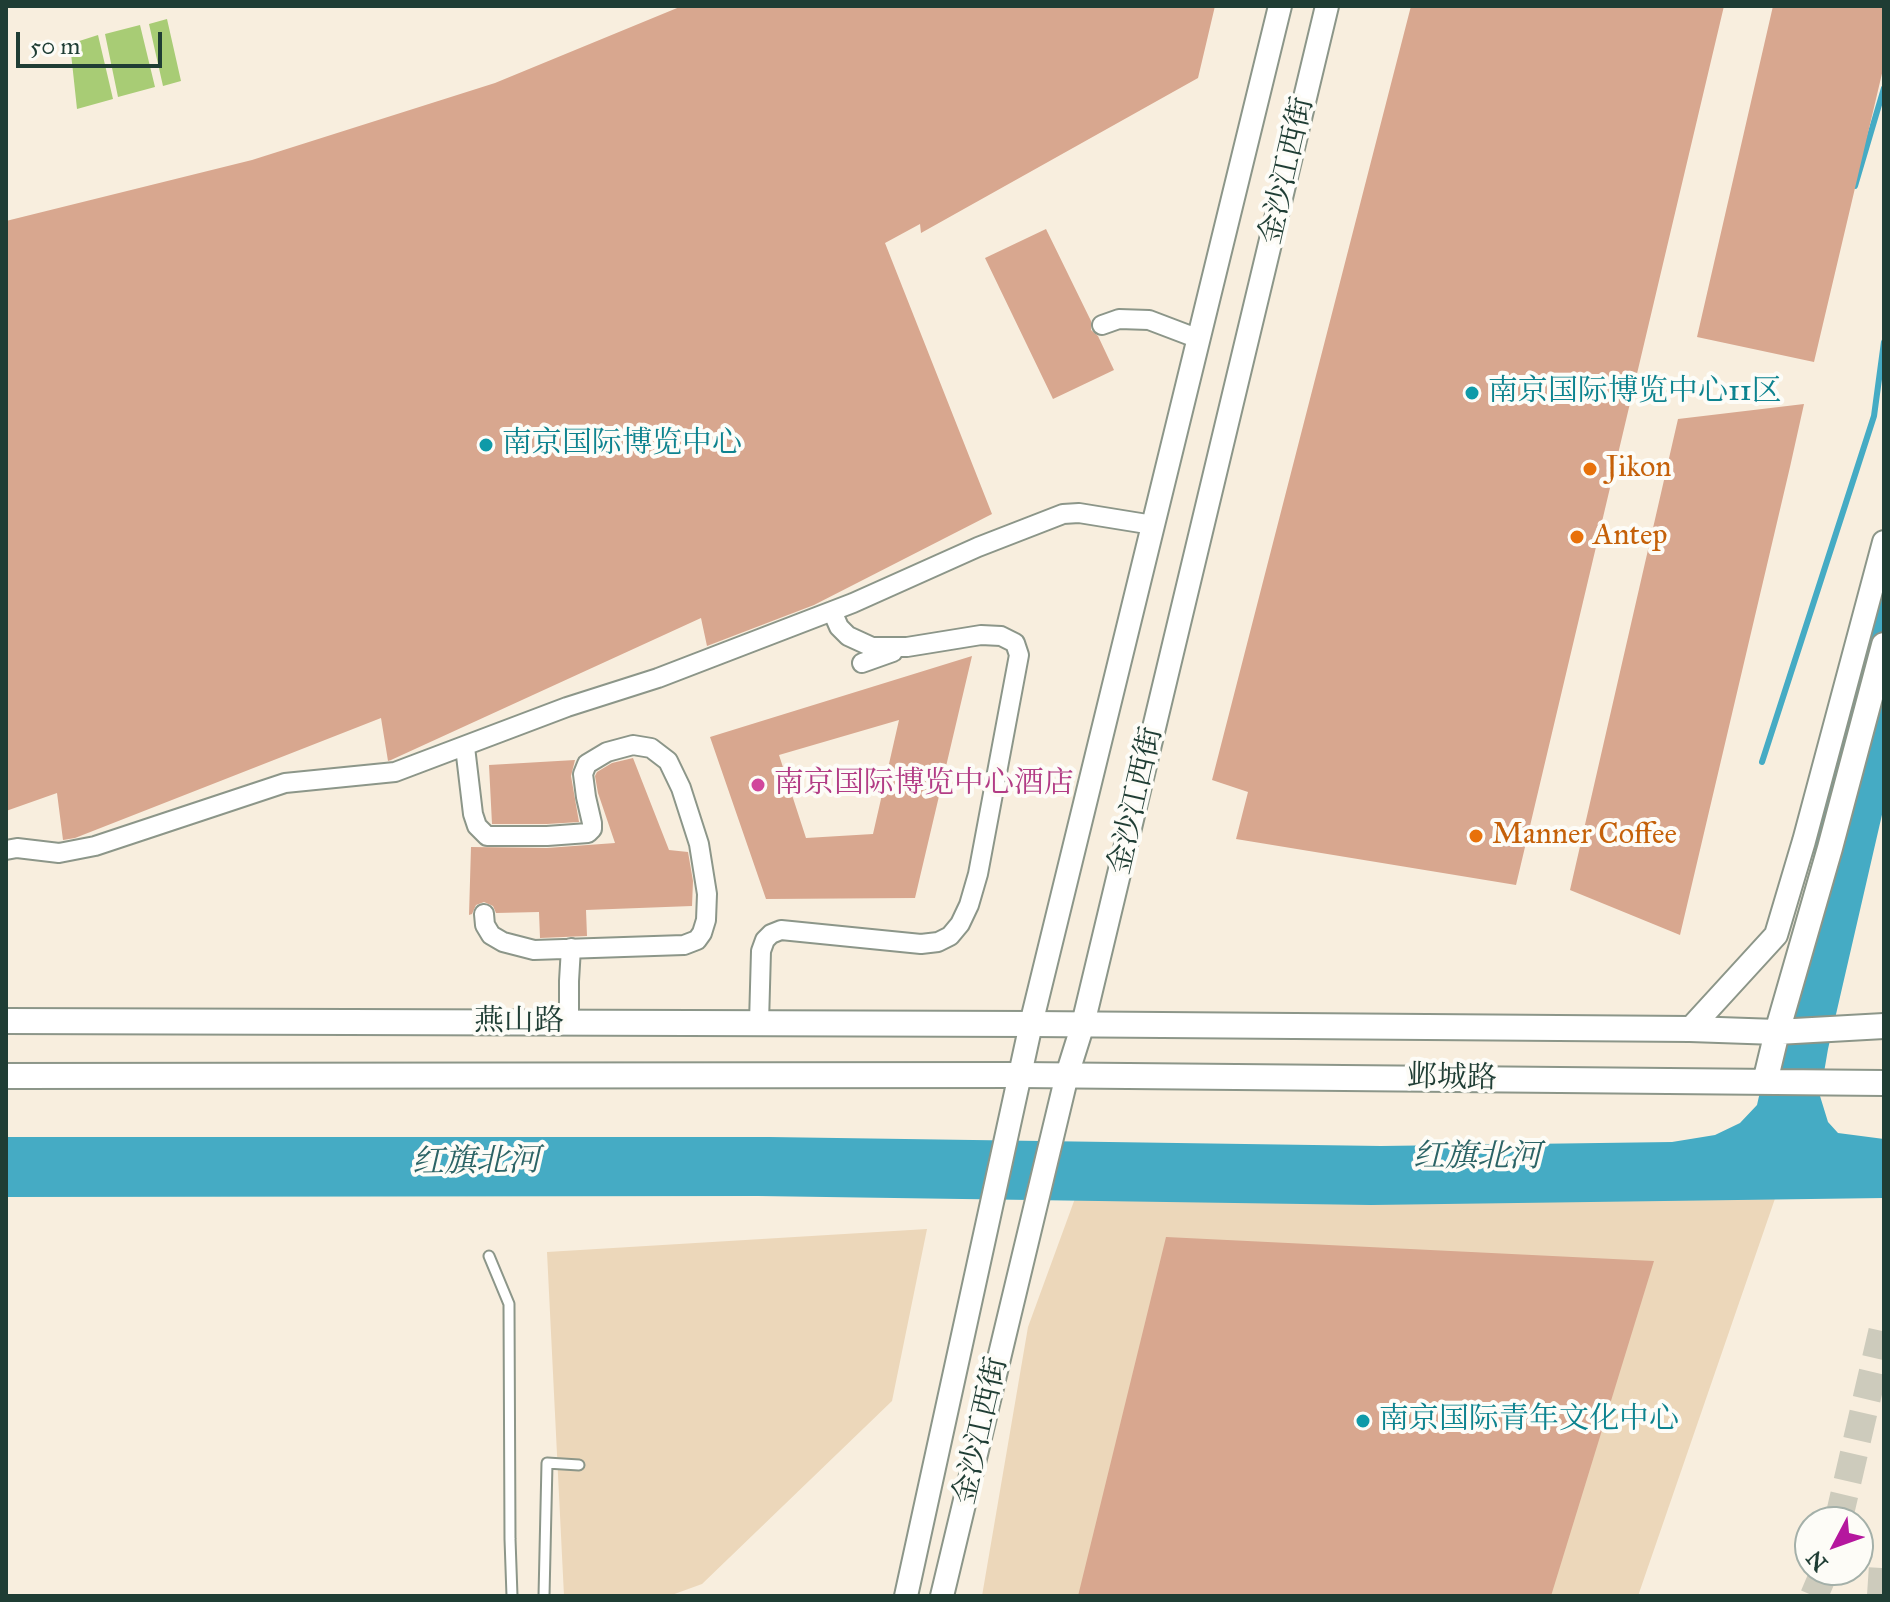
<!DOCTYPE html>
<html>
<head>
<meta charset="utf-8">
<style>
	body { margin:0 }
	#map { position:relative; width:1890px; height:1602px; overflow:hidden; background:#f8eede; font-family:"IM FELL Great Primer",serif }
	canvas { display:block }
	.frame { position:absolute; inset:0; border:8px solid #1f3d34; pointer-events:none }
	.north { position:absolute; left:1794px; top:1506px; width:80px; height:80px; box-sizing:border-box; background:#fdfcf7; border:2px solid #a4b0a9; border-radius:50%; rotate:229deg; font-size:22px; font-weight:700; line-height:32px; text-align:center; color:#1f3d34 }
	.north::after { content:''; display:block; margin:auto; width:28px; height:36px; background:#b5179e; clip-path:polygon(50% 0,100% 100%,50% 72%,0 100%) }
	.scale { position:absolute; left:16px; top:32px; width:146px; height:36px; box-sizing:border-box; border:4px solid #1f3d34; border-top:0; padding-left:10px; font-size:24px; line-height:28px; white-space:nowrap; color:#1f3d34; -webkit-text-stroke:6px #fdfcf7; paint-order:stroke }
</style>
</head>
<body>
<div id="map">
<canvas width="1890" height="1602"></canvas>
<div class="frame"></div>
<div class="north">N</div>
<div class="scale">50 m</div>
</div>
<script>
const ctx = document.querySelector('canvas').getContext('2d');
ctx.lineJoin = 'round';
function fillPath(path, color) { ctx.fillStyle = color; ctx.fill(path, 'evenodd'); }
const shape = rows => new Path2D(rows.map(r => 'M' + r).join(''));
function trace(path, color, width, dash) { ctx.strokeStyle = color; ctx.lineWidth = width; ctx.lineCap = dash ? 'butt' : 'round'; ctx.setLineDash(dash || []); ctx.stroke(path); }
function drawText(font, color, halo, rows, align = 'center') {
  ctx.font = font + ' "IM FELL Great Primer","Noto Serif SC",serif'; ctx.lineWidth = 8; ctx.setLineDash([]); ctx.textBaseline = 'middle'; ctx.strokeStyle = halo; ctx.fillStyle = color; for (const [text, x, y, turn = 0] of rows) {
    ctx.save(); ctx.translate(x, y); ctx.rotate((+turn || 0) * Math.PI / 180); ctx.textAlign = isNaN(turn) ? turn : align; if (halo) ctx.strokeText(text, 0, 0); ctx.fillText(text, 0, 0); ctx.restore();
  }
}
fillPath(shape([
	[1081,1182,1779,1187,1638,1596,982,1596,1028,1327],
	[927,1229,892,1401,702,1584,669,1596,564,1596,547,1252]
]), '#ecd7ba');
fillPath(shape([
	[167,19,181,81,163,86,149,24],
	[140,25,155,87,118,97,105,34],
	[98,35,113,99,77,109,70,44]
]), '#a8cc75');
fillPath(shape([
	[1884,543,1884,806,1828,1049,1820,1096,1828,1122,1838,1133,1884,1139,1884,1198,1371,1205,758,1196,6,1197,6,1137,769,1137,1381,1146,1672,1142,1715,1135,1740,1123,1757,1105]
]), '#45abc4');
trace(shape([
	[1855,186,1884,88],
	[1762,762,1874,416,1884,342]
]), '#45abc4', 6);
fillPath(shape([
	[682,6,1215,6,1198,78,921,233,920,224,885,243,992,514,814,605,707,646,701,618,391,760,388,761,381,718,75,838,63,840,57,793,6,811,6,221,252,160,495,83],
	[1411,6,1724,6,1516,885,1236,839,1248,792,1212,780],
	[1773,6,1884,6,1884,65,1814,362,1697,337],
	[1046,229,1091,321,1091,330,1098,336,1114,370,1053,399,985,258],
	[1804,404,1790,467,1680,935,1570,890,1678,419],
	[972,656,915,898,766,899,710,737],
	[899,720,873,834,806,838,779,755],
	[633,758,669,850,688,852,693,881,692,906,586,910,587,936,540,938,539,912,496,913,493,906,484,902,476,905,472,914,469,915,471,847,547,848,615,843,598,793,595,776,597,772,612,763],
	[575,760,571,776,579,822,547,824,492,824,489,765],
	[1166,1237,1654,1261,1551,1596,1078,1596]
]), '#d8a78f');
trace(shape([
	[1838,1522,1884,1324],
	[1814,1596,1825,1570],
	[1881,1596,1883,1565]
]), '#cdcbbc', 28, [28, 14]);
const service = shape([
	[489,1256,509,1304,510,1539,512,1596],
	[544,1596,547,1463,579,1465]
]);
const minor = shape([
	[1102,325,1119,319,1149,320,1199,339],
	[862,663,893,652],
	[465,747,473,814,477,826,487,836,547,836,588,833,592,829,592,823,586,797,583,774,587,764,607,752,633,745,651,748,668,761,681,788,699,844,707,894,706,920,702,933,697,940,684,945,534,950,503,942,491,935,485,925,484,914],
	[6,850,17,848,59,853,95,846,285,783,395,772,567,707,658,678,853,603,978,547,1063,514,1079,513,1153,525],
	[569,1023,569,981,571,948],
	[759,1023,761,951,765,940,771,934,781,930,921,944,938,942,950,936,960,924,969,905,978,874,1019,655,1015,643,1001,636,981,635,907,647,872,647,848,636,839,627,832,611]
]);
const tertiary = shape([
	[1690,1029,1776,935,1804,841,1884,542],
	[906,1596,1031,1024,1280,6],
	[942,1596,1067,1075,1083,1024,1327,6]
]);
const secondary = shape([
	[6,1021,1031,1024,1690,1029,1777,1032,1884,1026],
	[6,1076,1020,1075,1884,1083],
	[1765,1082,1777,1032,1830,848,1884,645]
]);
trace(service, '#8c9689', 13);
trace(minor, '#8c9689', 22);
trace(tertiary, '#8c9689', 26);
trace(secondary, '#8c9689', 28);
trace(service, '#fff', 9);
trace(minor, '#fff', 18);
trace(tertiary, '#fff', 22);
trace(secondary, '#fff', 24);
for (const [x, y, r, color] of [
	[1472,393,8,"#0f9aa8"],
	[486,445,8,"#0f9aa8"],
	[1590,469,8,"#e8710a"],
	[1577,537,8,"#e8710a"],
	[758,785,8,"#d1479c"],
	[1476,836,8,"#e8710a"],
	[1363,1421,8,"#0f9aa8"]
]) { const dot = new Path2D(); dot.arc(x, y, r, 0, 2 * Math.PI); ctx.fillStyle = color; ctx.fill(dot); trace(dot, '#fdfcf7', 3); }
drawText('30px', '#1f3d34', '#fdfcf7', [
	["金沙江西街",1288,171,-77],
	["金沙江西街",1137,801,-77],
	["燕山路",519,1023],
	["邺城路",1452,1079,1],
	["金沙江西街",982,1431,-77]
]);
drawText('30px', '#0d838f', '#fdfcf7', [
	["南京国际博览中心11区",1488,393],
	["南京国际博览中心",502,445],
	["南京国际青年文化中心",1379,1421]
], 'left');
drawText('30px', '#c56008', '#fdfcf7', [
	["Jikon",1606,469],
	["Antep",1593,537],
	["Manner Coffee",1492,836]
], 'left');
drawText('30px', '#b23c85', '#fdfcf7', [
	["南京国际博览中心酒店",774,785]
], 'left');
drawText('italic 32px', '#2c6466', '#fdfcf7', [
	["红旗北河",1477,1158],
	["红旗北河",476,1163,-1]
]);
</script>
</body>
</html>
